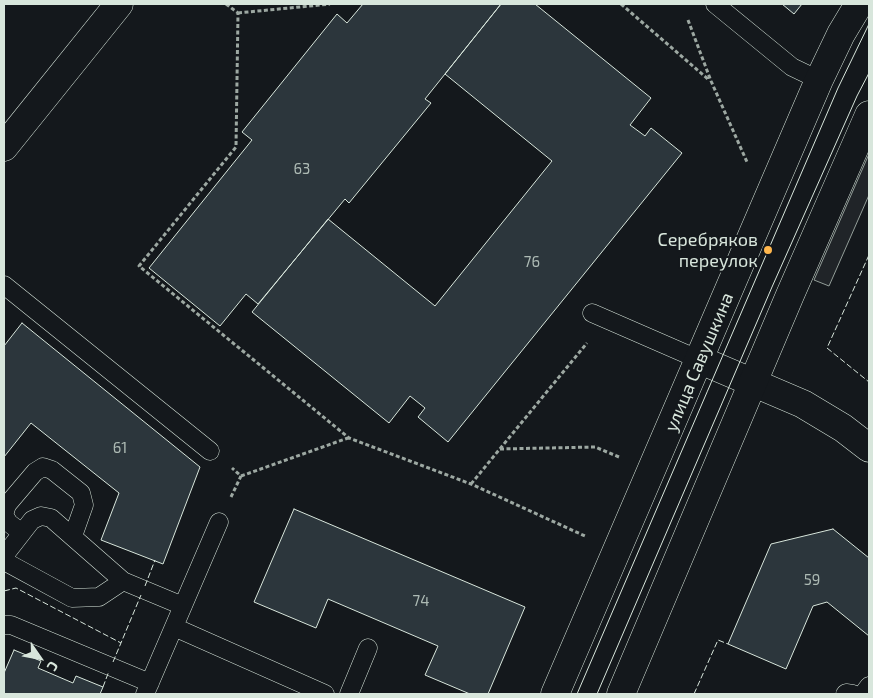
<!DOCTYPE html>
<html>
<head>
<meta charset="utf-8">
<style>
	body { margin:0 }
	#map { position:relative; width:873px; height:698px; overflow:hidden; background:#14181c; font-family:"Exo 2",sans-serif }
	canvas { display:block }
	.frame { position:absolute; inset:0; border:5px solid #d8e6dc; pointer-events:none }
	.north { position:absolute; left:15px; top:633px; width:50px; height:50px; -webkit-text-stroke:4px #14181c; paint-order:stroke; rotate:123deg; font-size:14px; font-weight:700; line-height:20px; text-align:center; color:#d8e6dc }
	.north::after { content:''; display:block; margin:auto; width:18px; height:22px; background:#d8e6dc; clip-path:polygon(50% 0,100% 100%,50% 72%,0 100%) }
</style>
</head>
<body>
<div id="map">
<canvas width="873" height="698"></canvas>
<div class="frame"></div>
<div class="north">С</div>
</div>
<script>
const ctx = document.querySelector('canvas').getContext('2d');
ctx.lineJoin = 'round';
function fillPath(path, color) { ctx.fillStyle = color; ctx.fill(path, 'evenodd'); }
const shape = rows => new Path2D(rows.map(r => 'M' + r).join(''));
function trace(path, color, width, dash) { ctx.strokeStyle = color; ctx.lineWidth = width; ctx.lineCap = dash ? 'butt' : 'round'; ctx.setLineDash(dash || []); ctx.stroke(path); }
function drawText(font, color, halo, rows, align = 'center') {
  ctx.font = font + ' "Exo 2",sans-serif'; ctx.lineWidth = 4; ctx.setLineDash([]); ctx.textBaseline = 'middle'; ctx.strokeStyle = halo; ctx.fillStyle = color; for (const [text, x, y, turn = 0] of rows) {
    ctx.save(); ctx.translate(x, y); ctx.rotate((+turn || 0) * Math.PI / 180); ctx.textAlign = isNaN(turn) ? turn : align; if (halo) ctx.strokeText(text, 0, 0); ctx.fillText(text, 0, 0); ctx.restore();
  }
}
const green = shape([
	[869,154,869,195,829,286,814,280,869,154]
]);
fillPath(green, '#202428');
trace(green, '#939e99', 1);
const building = shape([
	[363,4,501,4,425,99,431,103,349,203,345,199,258,304,246,294,220,326,149,268,252,140,242,132,337,14,347,23,363,4],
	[501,4,535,4,651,98,630,125,645,136,651,128,682,153,448,442,418,417,425,408,410,396,389,423,252,312,328,219,435,306,552,161,445,74,501,4],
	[782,4,802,4,794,14,782,4],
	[22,323,200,467,163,564,101,540,119,493,31,423,4,457,4,346,22,323],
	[294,509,525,607,488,694,470,694,425,675,438,646,328,599,316,628,254,602,294,509],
	[833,529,869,558,869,636,827,602,813,606,786,669,728,644,771,544,833,529],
	[14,650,41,661,38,668,73,683,76,676,103,687,100,694,4,694,4,673,14,650]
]);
fillPath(building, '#2c363c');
trace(building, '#d8e6dc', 1);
const lane = shape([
	[715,4,792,67,819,80],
	[4,285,210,451],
	[592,313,700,360],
	[22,533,9,523,4,515,7,505,35,472,43,467,52,470,81,493,84,505,73,536],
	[4,556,32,520,41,516,51,518,123,581,183,606],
	[4,561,72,598,99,597,123,581],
	[4,625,11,625,150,683],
	[174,627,325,694],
	[145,694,219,522],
	[349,694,368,648],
	[845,694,846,693,853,694],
	[863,694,869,686]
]);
const street = shape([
	[700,360,803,404,843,428,869,448]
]);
const secondary = shape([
	[555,694,819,80,841,34,859,4],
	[621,694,790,295,869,115]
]);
const primary = shape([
	[4,147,119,4]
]);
trace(lane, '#d8e6dc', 19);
trace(street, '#d8e6dc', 29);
trace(secondary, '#d8e6dc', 29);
trace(primary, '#d8e6dc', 29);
trace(shape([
	[226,4,238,13,236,147,139,266,349,438,471,484,585,536],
	[621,4,709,80],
	[238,13,330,4],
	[688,20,711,81,747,162],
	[500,449,595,447,619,457],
	[241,476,348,438],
	[471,484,587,343],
	[231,497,241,476,232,468]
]), '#9da8a2', 3, [4, 2.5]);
trace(lane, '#14181c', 18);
trace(street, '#14181c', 28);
trace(secondary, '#14181c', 28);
trace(primary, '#14181c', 28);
trace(shape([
	[577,694,838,88,869,24],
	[597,694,772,287,857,96,869,73]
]), '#d8e6dc', 1);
trace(shape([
	[869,255,827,348,869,382],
	[145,586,155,560],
	[4,591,16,588,121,643],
	[113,662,141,595],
	[103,687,109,671],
	[694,694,718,640,728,644]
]), '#d8e6dc', 1, [6, 2.5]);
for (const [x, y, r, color] of [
	[768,250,5,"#ffb74d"]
]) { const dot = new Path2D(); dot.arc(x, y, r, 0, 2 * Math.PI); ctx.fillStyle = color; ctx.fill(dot); trace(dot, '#14181c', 2); }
drawText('15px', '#adbab4', null, [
	["63",302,169],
	["76",532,262],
	["61",120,448],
	["59",812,580],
	["74",421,601]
]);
drawText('18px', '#d8e6dc', '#14181c', [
	["Серебряков",758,240],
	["переулок",758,261]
], 'right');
drawText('18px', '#d8e6dc', '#14181c', [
	["улица Савушкина",699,362,-67]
]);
</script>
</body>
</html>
